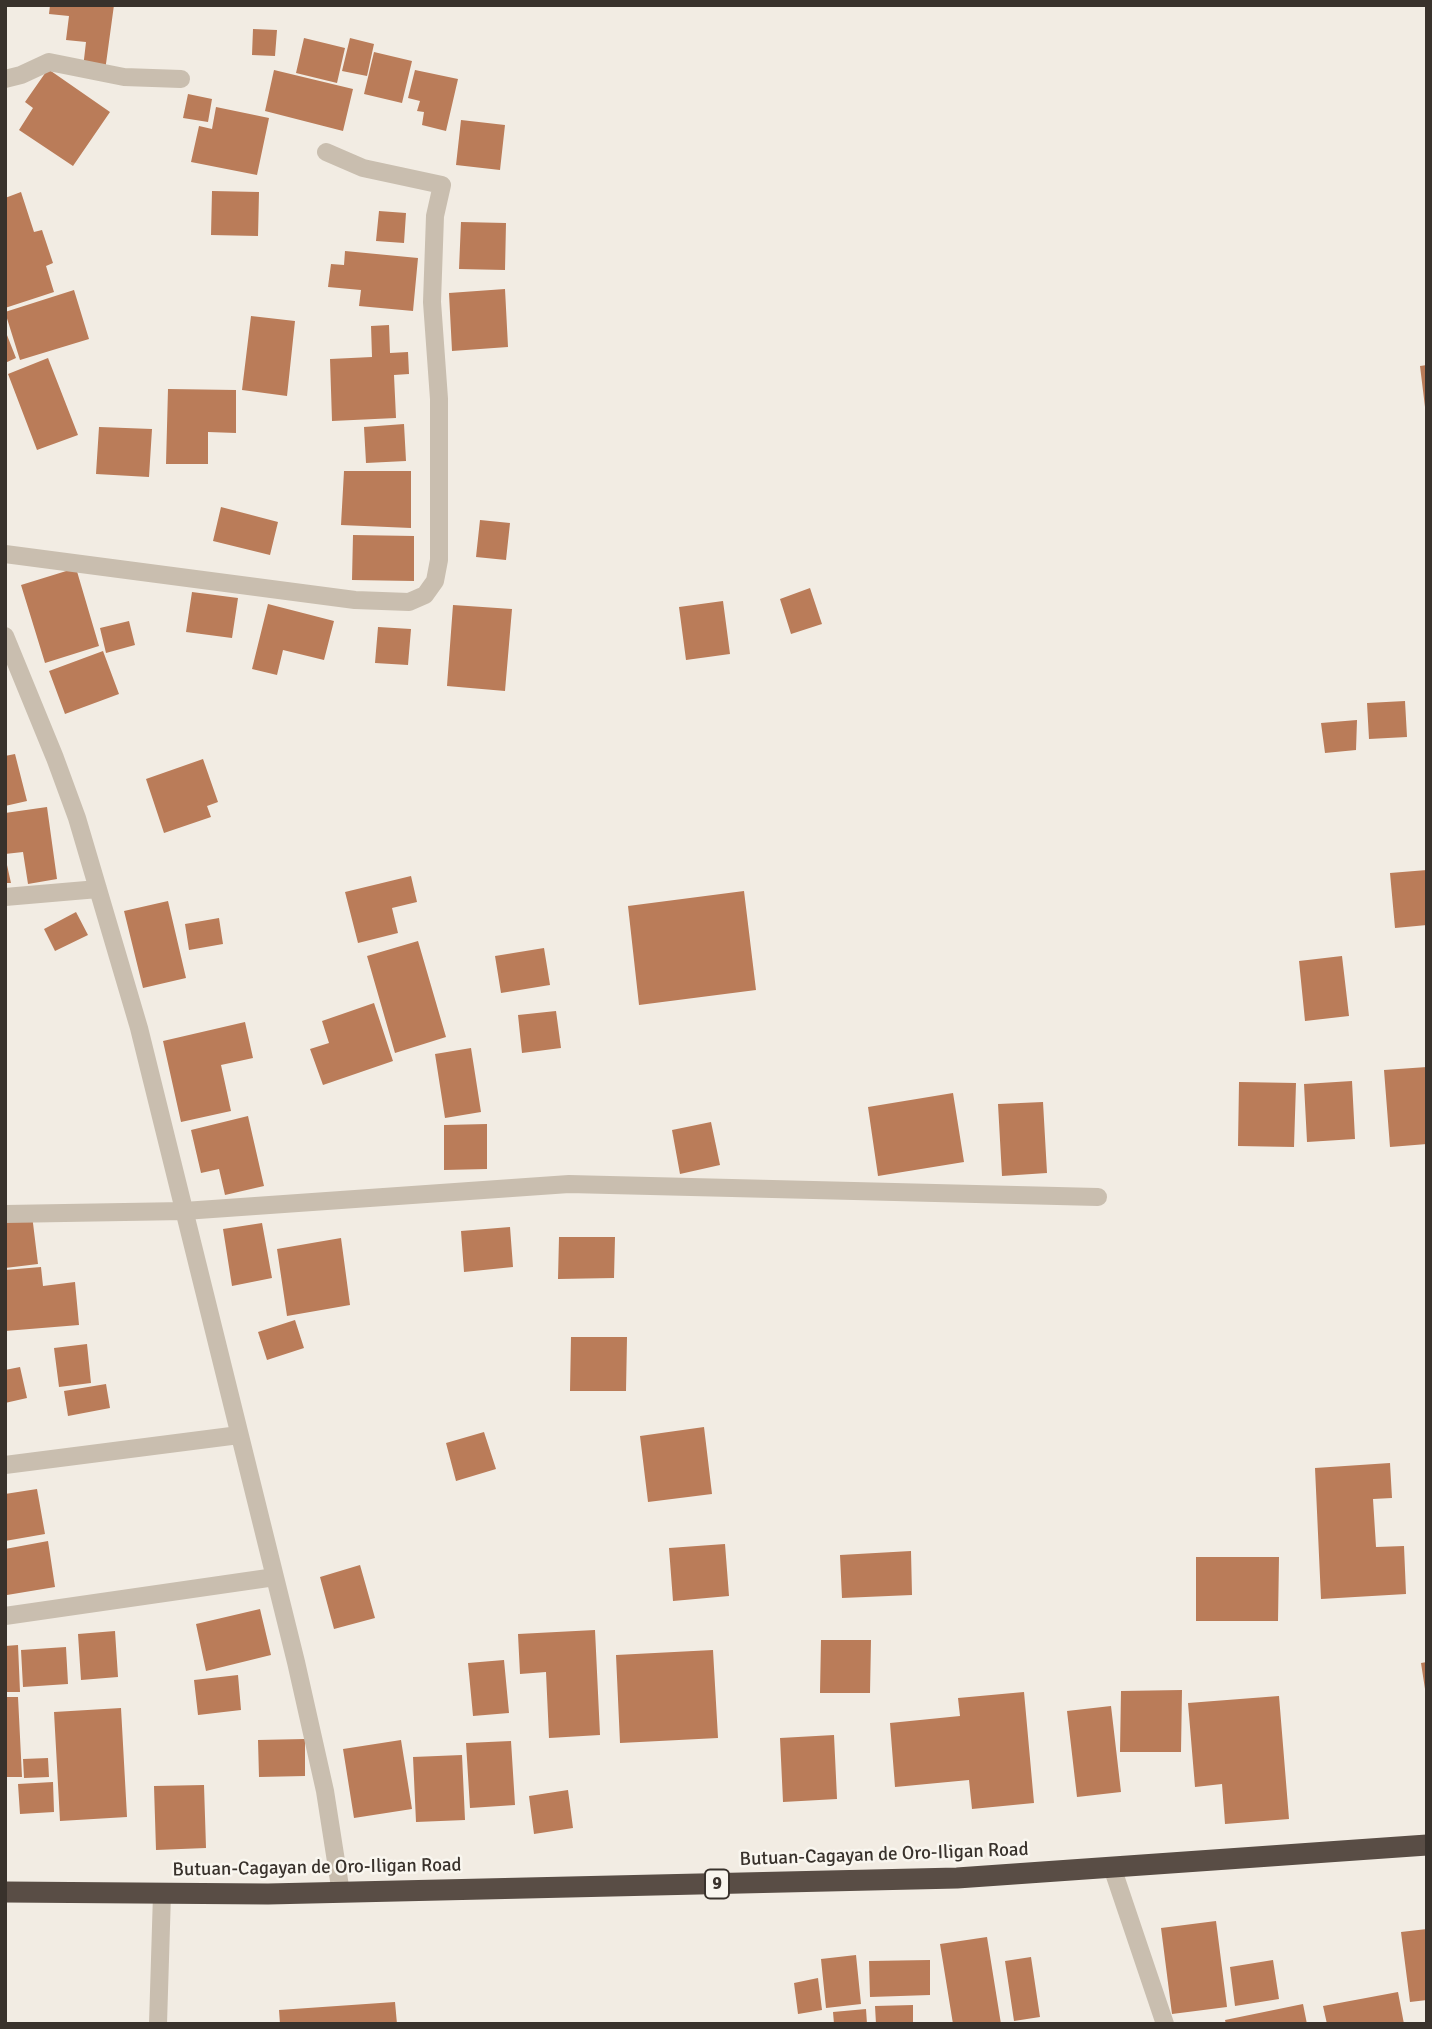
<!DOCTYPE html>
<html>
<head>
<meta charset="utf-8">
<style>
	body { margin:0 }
	#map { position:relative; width:1432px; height:2029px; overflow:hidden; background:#f2ece3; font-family:Signika,sans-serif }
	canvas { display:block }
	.frame { position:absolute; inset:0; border:7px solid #39322c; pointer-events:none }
</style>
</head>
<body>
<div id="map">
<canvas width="1432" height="2029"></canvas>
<div class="frame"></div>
</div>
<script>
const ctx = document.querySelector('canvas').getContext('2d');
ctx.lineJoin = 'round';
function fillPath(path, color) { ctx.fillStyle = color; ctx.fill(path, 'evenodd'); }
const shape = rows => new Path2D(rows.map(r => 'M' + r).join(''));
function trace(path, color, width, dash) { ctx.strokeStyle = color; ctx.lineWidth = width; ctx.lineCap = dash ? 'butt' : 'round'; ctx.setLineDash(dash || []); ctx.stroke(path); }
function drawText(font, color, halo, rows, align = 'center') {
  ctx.font = font + ' Signika,sans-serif'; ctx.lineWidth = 5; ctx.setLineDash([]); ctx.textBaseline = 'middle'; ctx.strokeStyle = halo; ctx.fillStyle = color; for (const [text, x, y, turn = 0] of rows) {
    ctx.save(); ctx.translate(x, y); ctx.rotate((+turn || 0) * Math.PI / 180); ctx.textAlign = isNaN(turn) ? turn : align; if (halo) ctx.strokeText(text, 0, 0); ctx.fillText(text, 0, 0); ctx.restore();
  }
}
fillPath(shape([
	[50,5,114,5,105,71,83,68,86,42,66,40,69,16,49,14],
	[253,29,277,30,275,56,252,55],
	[304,38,345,48,337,83,296,73],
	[350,38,374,44,367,76,342,71],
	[374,52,412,61,402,103,364,94],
	[48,69,110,112,73,166,19,130,33,108,25,102],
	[274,70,353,89,343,131,265,111],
	[415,70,458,79,446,131,422,125,424,112,417,111,420,101,408,98],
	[188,94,212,99,208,122,183,118],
	[216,107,269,118,257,175,191,162,199,126,212,129],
	[461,120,505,125,500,170,456,165],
	[212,191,259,192,258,236,211,235],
	[21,192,34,232,42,230,53,263,46,266,54,292,5,308,5,198],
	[379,211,406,213,404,243,376,241],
	[461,222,506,223,505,270,459,269],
	[345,251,418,258,413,311,359,306,361,290,328,287,331,264,344,265],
	[505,289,508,347,452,351,449,293],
	[74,290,89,339,20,360,5,312],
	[251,316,295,321,287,396,242,390],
	[389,325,390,353,408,352,409,374,394,375,396,418,332,421,330,359,372,357,371,326],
	[5,330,16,358,5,363],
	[48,358,78,435,37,450,8,374],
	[1427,365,1427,407,1425,407,1420,366],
	[168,389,236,390,236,433,208,432,208,464,166,464],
	[404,424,406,461,366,463,364,427],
	[99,427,152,429,149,477,96,474],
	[344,471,411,471,411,528,341,525],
	[221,507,278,522,270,555,213,541],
	[480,520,510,523,506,560,476,557],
	[353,535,414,536,414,581,352,580],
	[76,568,99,646,45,663,21,585],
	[810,588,822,624,791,634,780,599],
	[192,592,238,598,232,638,186,632],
	[723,601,730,654,686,660,679,607],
	[268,604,334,621,324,660,283,650,277,675,252,669],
	[453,605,512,609,505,691,447,686],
	[129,621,135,645,106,653,100,628],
	[378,627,411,629,408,665,375,663],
	[103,651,119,694,65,714,49,671],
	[1405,701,1407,737,1369,739,1367,703],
	[1357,720,1356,750,1325,753,1321,723],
	[15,754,27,801,5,806,5,756],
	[203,759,218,802,207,806,211,817,164,833,146,779],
	[47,807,57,879,28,884,23,852,5,854,5,813],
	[5,856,11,883,5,883],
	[1427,870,1427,925,1395,928,1390,873],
	[411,876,417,902,392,908,398,933,358,943,345,892],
	[744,891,756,990,639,1005,628,906],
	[168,901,186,978,143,988,124,911],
	[76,912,88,935,55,951,44,929],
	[219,918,223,944,189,950,185,924],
	[418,941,446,1037,395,1053,367,956],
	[544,948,550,985,501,993,495,956],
	[1342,956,1349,1016,1305,1021,1299,961],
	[374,1003,393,1061,323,1085,310,1049,329,1043,322,1021],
	[556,1011,561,1048,522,1053,518,1015],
	[245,1022,253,1058,221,1065,231,1111,181,1122,163,1041],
	[471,1048,481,1112,445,1118,435,1054],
	[1427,1067,1427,1144,1390,1147,1384,1070],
	[1352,1081,1355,1139,1307,1142,1304,1084],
	[1239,1082,1296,1083,1294,1147,1238,1146],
	[953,1093,964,1162,878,1176,868,1107],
	[1043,1102,1047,1173,1002,1176,998,1104],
	[248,1116,264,1186,225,1195,219,1169,201,1173,191,1130],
	[711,1122,720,1165,680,1174,672,1130],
	[487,1124,487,1169,444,1170,444,1125],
	[32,1215,38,1264,5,1268,5,1218],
	[262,1223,272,1278,232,1286,223,1229],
	[510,1227,513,1267,464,1272,461,1231],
	[559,1237,615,1237,614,1278,558,1279],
	[341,1238,350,1305,287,1316,277,1249],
	[41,1267,43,1286,75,1282,79,1325,5,1331,5,1270],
	[295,1320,304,1348,267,1360,258,1332],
	[571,1337,627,1337,626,1391,570,1391],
	[87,1344,91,1383,59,1387,54,1348],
	[20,1367,27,1398,5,1403,5,1370],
	[106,1384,110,1408,68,1416,64,1391],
	[704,1427,712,1494,648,1502,640,1436],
	[484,1432,496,1469,456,1481,446,1443],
	[1390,1463,1392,1498,1373,1499,1376,1547,1404,1546,1406,1594,1321,1599,1315,1468],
	[37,1489,45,1534,5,1541,5,1494],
	[48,1541,55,1587,7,1595,5,1549],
	[725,1544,729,1596,673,1601,669,1548],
	[911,1551,912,1595,842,1598,840,1555],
	[1196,1557,1279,1557,1278,1621,1196,1621],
	[360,1565,375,1618,334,1629,320,1577],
	[260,1609,271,1655,206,1671,196,1624],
	[595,1630,600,1735,549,1738,546,1672,520,1674,518,1634],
	[115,1631,118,1677,81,1680,78,1634],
	[821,1640,871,1640,870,1693,820,1693],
	[18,1645,20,1692,5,1692,5,1646],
	[66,1647,68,1684,23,1687,21,1650],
	[713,1650,718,1738,620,1743,616,1655],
	[504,1660,509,1713,473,1716,468,1663],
	[1427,1662,1427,1689,1425,1689,1421,1663],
	[238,1675,241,1710,198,1715,194,1680],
	[1182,1690,1181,1752,1120,1752,1121,1691],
	[1024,1692,1034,1803,972,1809,969,1780,895,1787,890,1723,960,1716,958,1698],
	[1279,1696,1289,1819,1225,1824,1222,1784,1195,1787,1188,1703],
	[5,1697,18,1697,22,1777,5,1777],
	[1111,1706,1121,1792,1077,1797,1067,1711],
	[121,1708,127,1817,60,1821,54,1712],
	[834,1735,837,1799,783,1802,780,1738],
	[305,1739,305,1776,259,1777,258,1740],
	[401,1740,412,1809,354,1818,343,1749],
	[511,1741,515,1805,470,1808,466,1743],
	[462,1755,465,1820,416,1822,413,1757],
	[48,1758,49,1777,24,1778,23,1759],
	[53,1782,54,1812,20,1814,18,1784],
	[204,1785,206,1848,156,1850,154,1786],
	[568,1790,573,1828,534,1834,529,1796],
	[1216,1921,1227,2007,1172,2014,1161,1928],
	[1427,1929,1427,2000,1410,2002,1401,1932],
	[987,1937,1001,2024,953,2024,940,1944],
	[856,1955,861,2004,826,2008,821,1959],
	[1031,1957,1040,2017,1014,2021,1005,1961],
	[930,1960,930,1995,870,1997,869,1961],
	[1273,1960,1279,1999,1235,2006,1230,1967],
	[818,1978,822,2010,798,2014,794,1983],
	[1398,1992,1404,2024,1327,2024,1323,2006],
	[395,2002,397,2024,280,2024,279,2010],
	[1303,2004,1307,2024,1226,2024,1225,2020],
	[913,2005,913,2024,876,2024,875,2006],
	[866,2009,867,2024,834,2024,833,2012]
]), '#ba7c59');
trace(shape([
	[158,2024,162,1894]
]), '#c9beaf', 18);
trace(shape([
	[5,79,21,75,49,62,124,77,181,79],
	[5,554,355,600,409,602,425,595,435,581,439,560,439,399,432,302,435,216,442,185,363,168,326,152],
	[5,636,55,758,77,818,139,1028,296,1662,325,1791,341,1893],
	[5,897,98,889],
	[5,1214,184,1211,569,1184,1098,1197],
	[5,1465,239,1435],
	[5,1616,275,1577],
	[1112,1867,1165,2024]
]), '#c9beaf', 18);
trace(shape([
	[5,1892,268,1894,957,1878,1427,1845]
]), '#594d45', 21);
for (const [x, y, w] of [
	[717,1884,24]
]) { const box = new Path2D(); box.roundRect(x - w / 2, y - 14.5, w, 29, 5); ctx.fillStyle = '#f9f6ef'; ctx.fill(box); trace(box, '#39322c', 2); }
drawText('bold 18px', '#39322c', null, [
	["9",717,1884]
]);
drawText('19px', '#39322c', '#f9f6ef', [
	["Butuan-Cagayan de Oro-Iligan Road",884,1855,-2],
	["Butuan-Cagayan de Oro-Iligan Road",317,1868,-1]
]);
</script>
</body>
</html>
